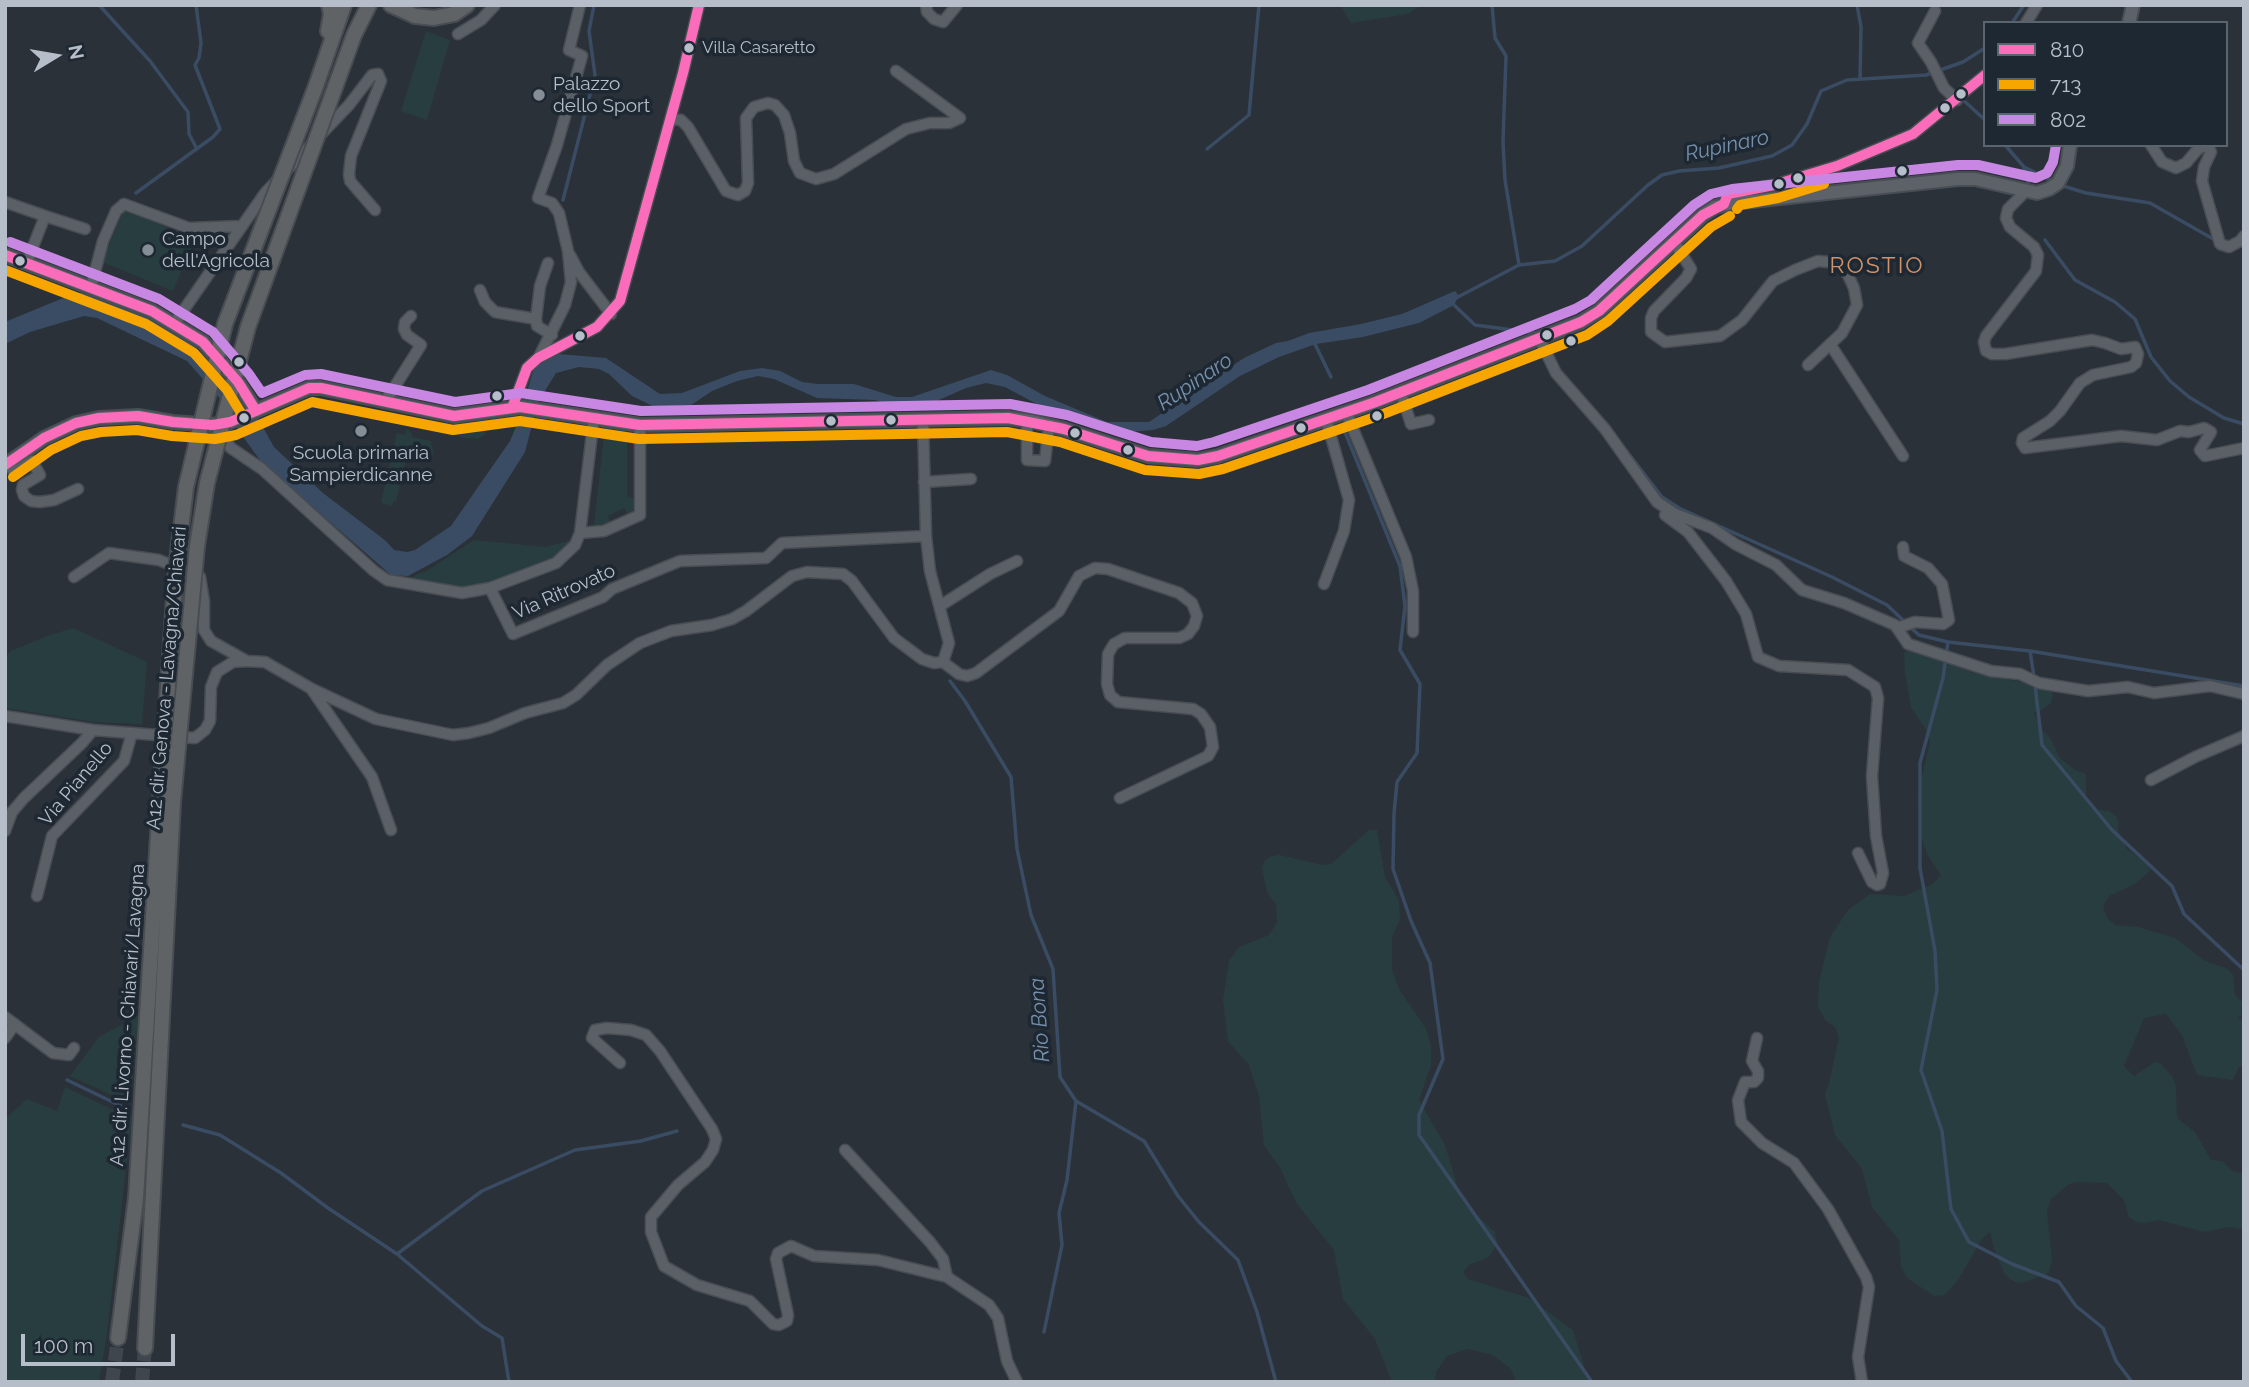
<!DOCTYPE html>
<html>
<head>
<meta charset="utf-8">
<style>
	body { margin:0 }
	#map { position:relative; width:2249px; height:1387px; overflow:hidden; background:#2b3138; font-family:Raleway,sans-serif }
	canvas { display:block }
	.frame { position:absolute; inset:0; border:7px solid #b5bec9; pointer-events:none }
	.legend { position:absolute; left:1983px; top:21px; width:245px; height:126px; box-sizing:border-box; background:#1e2833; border:2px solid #5a646f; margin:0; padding:9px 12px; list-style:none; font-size:21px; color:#b5bec9 }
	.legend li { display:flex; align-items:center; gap:14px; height:35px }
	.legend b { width:35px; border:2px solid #5a646f }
	.north { position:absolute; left:21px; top:21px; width:70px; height:70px; -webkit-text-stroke:5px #1e2833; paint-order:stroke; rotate:79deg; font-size:19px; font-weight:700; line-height:28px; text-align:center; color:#b5bec9 }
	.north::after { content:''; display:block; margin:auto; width:24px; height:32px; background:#b5bec9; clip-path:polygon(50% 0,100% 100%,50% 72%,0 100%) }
	.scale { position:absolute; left:21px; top:1334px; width:154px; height:32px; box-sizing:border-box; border:4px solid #b5bec9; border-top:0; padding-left:9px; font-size:21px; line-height:24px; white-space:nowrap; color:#b5bec9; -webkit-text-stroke:5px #1e2833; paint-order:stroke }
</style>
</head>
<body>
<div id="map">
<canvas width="2249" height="1387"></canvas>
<div class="frame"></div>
<ul class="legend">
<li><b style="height:9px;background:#fb6dba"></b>810</li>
<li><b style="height:9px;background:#f7a600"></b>713</li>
<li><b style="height:9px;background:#c787e3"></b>802</li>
</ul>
<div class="north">N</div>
<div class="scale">100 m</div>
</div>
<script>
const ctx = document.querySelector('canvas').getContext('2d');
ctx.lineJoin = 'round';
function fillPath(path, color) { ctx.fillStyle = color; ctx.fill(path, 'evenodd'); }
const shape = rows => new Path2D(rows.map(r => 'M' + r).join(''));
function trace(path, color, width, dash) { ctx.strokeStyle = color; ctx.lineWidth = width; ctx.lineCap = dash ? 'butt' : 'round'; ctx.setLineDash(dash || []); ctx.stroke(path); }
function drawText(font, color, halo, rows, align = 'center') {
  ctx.font = font + ' Raleway,sans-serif'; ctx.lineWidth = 7; ctx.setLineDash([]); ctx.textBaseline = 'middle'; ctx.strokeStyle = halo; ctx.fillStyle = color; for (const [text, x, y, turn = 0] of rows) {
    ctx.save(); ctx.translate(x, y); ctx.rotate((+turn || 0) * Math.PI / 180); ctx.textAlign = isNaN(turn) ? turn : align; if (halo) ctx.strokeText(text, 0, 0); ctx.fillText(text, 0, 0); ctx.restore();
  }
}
fillPath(shape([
	[1340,5,1422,5,1408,14,1351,23],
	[426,31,450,40,427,120,401,111],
	[124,209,195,239,173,291,102,262],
	[443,422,482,424,486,434,478,439,463,438,441,427,439,423],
	[605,427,627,430,627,497,634,498,633,514,628,516,624,508,608,516,611,524,594,525],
	[407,429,412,434,412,437,431,441,434,455,429,455,427,459,407,456,396,502,394,501,392,506,381,503,397,433,405,435],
	[474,540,546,547,572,540,555,559,479,587,465,589,409,578,428,570],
	[73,628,147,662,142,724,94,722,5,708,5,657,11,651,47,636],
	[1907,651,1937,658,1974,673,2033,684,2051,692,2053,695,2051,703,2042,710,2034,712,2040,728,2051,739,2060,758,2075,770,2086,774,2086,796,2091,808,2109,811,2116,816,2119,822,2118,830,2127,849,2144,861,2151,870,2135,884,2109,896,2103,906,2107,918,2116,925,2138,927,2175,938,2205,961,2228,969,2233,975,2235,994,2242,1002,2241,1015,2237,1018,2244,1020,2244,1065,2239,1067,2233,1080,2197,1075,2182,1035,2166,1014,2144,1018,2124,1066,2134,1076,2155,1062,2160,1063,2172,1076,2176,1086,2177,1118,2195,1132,2211,1160,2222,1161,2234,1172,2244,1173,2244,1229,2229,1227,2205,1232,2159,1220,2144,1223,2136,1222,2129,1217,2124,1200,2107,1183,2075,1182,2068,1185,2051,1199,2047,1212,2052,1259,2049,1273,2025,1282,2017,1283,2010,1279,2004,1273,1994,1249,1990,1232,1982,1239,1958,1280,1945,1295,1934,1296,1907,1278,1901,1266,1899,1240,1872,1207,1862,1169,1835,1135,1825,1094,1829,1084,1839,1037,1835,1027,1826,1021,1818,1007,1819,982,1830,937,1848,910,1870,894,1904,896,1933,884,1941,875,1927,854,1921,837,1918,802,1919,789,1930,742,1928,733,1911,707,1905,672,1904,653],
	[1369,830,1377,830,1385,877,1399,900,1400,920,1392,937,1392,970,1399,989,1426,1029,1431,1046,1431,1065,1419,1100,1445,1145,1462,1201,1495,1232,1497,1242,1493,1251,1487,1258,1469,1265,1463,1272,1468,1279,1529,1298,1573,1330,1589,1382,1516,1382,1511,1369,1493,1355,1467,1349,1447,1356,1436,1372,1435,1382,1392,1382,1375,1339,1343,1299,1334,1250,1297,1204,1280,1168,1264,1145,1259,1096,1249,1065,1228,1041,1223,1000,1229,961,1239,947,1269,935,1277,922,1276,905,1267,892,1262,868,1265,860,1272,856,1280,855,1322,865,1331,864],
	[138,1016,131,1104,70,1076,99,1037],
	[65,1087,122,1114,132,1116,107,1334,99,1382,5,1382,5,1119,27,1099,57,1111]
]), '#283d3f');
fillPath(shape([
	[1455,291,1459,296,1454,305,1419,323,1363,337,1316,344,1279,357,1240,376,1166,426,1153,430,1113,433,1096,430,1061,417,1005,387,986,383,966,388,916,410,905,410,875,400,817,398,774,379,758,376,737,381,712,391,691,405,655,407,632,396,609,374,599,369,579,367,556,373,538,402,525,452,472,536,447,555,408,576,391,575,262,463,241,434,223,402,187,361,97,318,84,316,30,332,5,344,5,322,68,296,83,292,133,309,160,322,185,337,201,352,259,420,274,447,323,493,386,541,394,550,407,552,415,550,451,526,510,441,518,422,535,365,559,354,606,358,660,394,682,393,740,371,762,368,780,371,802,382,818,384,854,384,896,397,912,397,991,370,1007,375,1045,396,1107,422,1149,422,1244,358,1276,343,1288,341,1309,333,1361,324,1402,314]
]), '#3a4c63');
trace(shape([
	[99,5,150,61,188,112,189,134,197,149],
	[1492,5,1495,38,1506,56,1503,142,1505,180,1519,265],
	[1857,5,1861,27,1860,79],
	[2012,23,2024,5],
	[1961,98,1985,120],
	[2005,145,2024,167,2053,181],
	[1207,149,1249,115,1259,5],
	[2024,168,2029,186],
	[2060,185,2086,193,2150,203,2215,240],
	[136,193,213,137,220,129,195,65,199,58,201,43,196,5],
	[563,200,595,75,589,31,594,5],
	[2045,240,2075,280,2115,302,2135,319,2151,357,2170,381,2189,397,2224,418,2244,424],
	[1456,298,1519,265,1555,261,1582,246,1648,185,1662,175,1679,171,1719,168,1772,156,1792,145,1807,124,1821,91,1847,80,1926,75,1963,62,1985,48],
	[1452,303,1475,325,1535,333],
	[1314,342,1331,377],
	[1342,425,1400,566,1405,606,1400,650,1420,684,1417,753,1397,782,1394,814,1393,869,1411,921,1430,963,1443,1059,1419,1115,1419,1135,1592,1382],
	[1612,432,1662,497,1679,508,1832,577,1887,605,1905,622],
	[1910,627,1919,635,1948,642,2030,651,2244,686],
	[1948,642,1943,678,1920,763,1920,868,1935,951,1937,990,1921,1070,1942,1131,1951,1209,1969,1242,2012,1264,2059,1282,2076,1306,2103,1328,2116,1361,2132,1382],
	[2030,651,2034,677],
	[950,681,965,701,1011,777,1017,849,1031,915,1053,969,1060,1077,1076,1101,1144,1141,1178,1196,1199,1222,1238,1260,1257,1312,1276,1382],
	[2035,685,2042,745,2112,830,2172,886,2184,914,2244,970],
	[67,1080,121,1106],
	[183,1125,220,1135,281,1173,328,1208,397,1254,482,1326,502,1338,509,1382],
	[397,1254,482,1191,575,1150,641,1141,677,1131],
	[1044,1332,1062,1245,1059,1213,1067,1180,1076,1101]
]), '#3a4c63', 3.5);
trace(shape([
	[112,1382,118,1338],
	[142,1382,145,1348]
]), '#40464e', 14, [14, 7]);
const minor = shape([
	[926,5,927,12,934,19,943,22,957,5],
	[1935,11,1918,43,1931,62,1944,88,1957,100],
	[2026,23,2037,5],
	[458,34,481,20,495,5],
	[671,119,681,120,688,127,726,191,738,195,745,191,748,183,746,118,754,107,768,103,775,105,784,115,790,133,794,161,800,173,816,179,834,174,906,129,930,123,949,123,960,118,896,71],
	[2151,145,2162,162,2176,168,2186,163,2198,149,2205,146,2209,148,2211,152,2204,167,2202,181,2220,244,2229,247,2240,241,2244,236],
	[2026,191,2008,209,2006,218,2010,227,2034,247,2038,255,2036,271,1986,336,1984,342,1986,351,1992,354,2005,354,2092,340,2105,343,2121,349,2135,347,2138,354,2136,363,2131,367,2093,375,2080,383,2060,411,2050,421,2023,438,2022,443,2025,448,2121,436,2157,440,2180,431,2189,432,2204,428,2211,432,2200,450,2205,456,2244,448],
	[5,202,45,216],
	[1724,204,1728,194,1737,191,1774,185,1837,166,1913,134,1985,75],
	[1674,242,1691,269,1686,278,1654,311,1651,318,1651,332,1665,342,1720,336,1742,320,1773,281,1795,270,1818,261,1839,263,1848,275,1854,288,1857,305,1842,333,1808,365],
	[570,255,579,272,611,314],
	[27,262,45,216,85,229],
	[548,263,540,286,536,319,537,326,552,335],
	[91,287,103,241,116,211,124,204,189,228,241,226],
	[480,290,485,302,495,312,536,319],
	[174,324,265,193,349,105,372,75,378,74,381,81,351,156,349,174,350,181,375,210],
	[1540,340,1556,373,1605,429,1657,502,1675,514,1712,528,1735,544,1776,565,1802,590,1844,603,1895,625,1908,644,1991,671,2020,674,2039,683,2088,691,2128,687,2154,693,2210,686,2244,694],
	[1830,344,1903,456],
	[539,357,565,305,571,282,568,251,559,213,552,203,538,198,557,145,582,56,569,50,580,5],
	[1401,393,1411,424,1429,420],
	[385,402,421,345,407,335,404,329,405,322,411,316],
	[512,408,527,368,538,358,597,327,620,301,683,73,699,5],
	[1346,412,1406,557,1413,591,1413,632],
	[1027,420,1027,460,1045,461,1049,425],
	[217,431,231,448,262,469,374,571,387,580,462,593,490,588,513,634,603,597,612,589,680,561,766,558,782,543,926,536],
	[5,465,16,471,32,461,40,475,23,485,22,490,24,496,31,501,40,502,54,500,78,489],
	[924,482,971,479],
	[1665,515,1688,532,1726,581,1746,614,1758,657,1779,666,1848,670,1875,687,1878,698,1872,776,1876,836,1883,873,1880,884,1877,885,1872,882,1858,853],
	[580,533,594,417],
	[74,577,109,553,159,560,200,577,204,601,204,630,211,641,245,660],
	[1324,584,1344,531,1349,500,1326,419],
	[490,588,556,563,575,545,580,533,604,531,640,515,640,425],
	[940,606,990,574,1017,561],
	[1897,628,1915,622,1943,624,1949,620,1942,584,1928,568,1904,556,1903,547],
	[943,662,959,674,967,676,976,673,1059,611,1079,576,1095,568,1108,569,1179,593,1192,603,1197,616,1194,626,1188,634,1179,638,1125,638,1114,644,1108,654,1107,684,1110,695,1118,702,1193,709,1201,714,1210,727,1213,747,1208,756,1120,798],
	[312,690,372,777,391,830],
	[5,716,93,730,195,738,205,730,210,721,211,687,217,672,233,662,246,661,265,662,312,689,376,719,453,735,469,733,489,728,525,713,563,703,576,695,607,665,640,643,671,631,712,625,732,619,746,611,792,576,807,572,843,574,852,581,894,638,922,659,934,663,943,662,949,643,930,571,926,536,923,420],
	[2151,780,2195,757,2244,736],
	[5,831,12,812,24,798,82,743,93,730],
	[37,896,52,836,124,761,132,733],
	[5,1017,53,1053,69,1055,74,1048],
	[5,1038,15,1024],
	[1757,1038,1752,1061,1758,1071,1758,1078,1754,1082,1745,1082,1738,1100,1741,1122,1762,1143,1794,1163,1828,1209,1866,1277,1869,1287,1858,1357,1862,1382],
	[620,1063,592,1038,595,1030,607,1028,631,1030,646,1035,660,1051,712,1129,716,1139,713,1150,705,1162,678,1185,651,1217,651,1232,664,1266,697,1285,750,1301,773,1324,779,1325,787,1321,788,1315,776,1259,778,1253,791,1246,814,1256,878,1260,947,1277,989,1305,998,1318,1007,1361,1017,1382],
	[845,1150,930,1242,943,1259,947,1277]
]);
const major = shape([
	[2129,23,2133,5],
	[5,255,152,311,203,342,238,382,256,411],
	[5,465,44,438,76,423,99,418,138,416,173,422,213,425,230,422,309,388,321,388,454,416,520,407,640,425,1008,418,1032,421,1064,429,1148,456,1198,460,1218,456,1373,403,1581,322,1599,311,1703,215,1715,207,1733,203,1958,179,1975,179,2037,193,2049,189,2058,183,2067,166,2070,145]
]);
const highway = shape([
	[391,5,415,16,434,18,454,14,467,5],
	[328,31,331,14,329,5],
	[354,35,369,5],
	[316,86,344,5],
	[118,1338,136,1198,160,802],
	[145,1348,173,802]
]);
trace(minor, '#494d53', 13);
trace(major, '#494e55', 16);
trace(highway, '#484d53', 18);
trace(minor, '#5b6066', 10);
trace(major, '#5d6268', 12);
trace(highway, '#606366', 14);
const highwayBridge = shape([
	[160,802,176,569,186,487,225,324,316,86],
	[173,802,197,546,207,483,248,327,354,35]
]);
trace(highwayBridge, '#484d53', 18, []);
trace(highwayBridge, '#606366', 14);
trace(shape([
	[1724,204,1728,194,1774,185,1837,166,1913,134,1985,75],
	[5,255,152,311,203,342,238,382,256,411],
	[512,408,527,368,538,358,597,327,620,301,683,73,699,5],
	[5,465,44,438,76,423,99,418,138,416,173,422,213,425,230,422,309,388,321,388,454,416,520,407,640,425,1008,418,1064,429,1148,456,1198,460,1218,456,1373,403,1581,322,1599,311,1703,215,1724,204]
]), '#fb6dba', 10);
trace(shape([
	[1737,209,1740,205,1778,198,1824,184],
	[5,270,146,324,194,353,227,390,244,418],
	[13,477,51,450,81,436,101,432,137,430,172,436,215,439,236,435,312,402,453,430,520,421,639,439,1007,432,1060,442,1145,470,1199,474,1223,469,1378,416,1587,335,1608,321,1711,227,1730,216]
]), '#f7a600', 10);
trace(shape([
	[10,242,159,299,213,332,249,374,262,393,305,375,321,374,455,402,521,393,641,411,1010,404,1067,415,1151,442,1197,446,1214,442,1368,390,1575,309,1591,300,1694,205,1711,194,1732,189,1958,165,1978,165,2036,178,2047,173,2053,162,2056,145]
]), '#c787e3', 10);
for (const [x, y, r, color] of [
	[689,48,6,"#b5bec9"],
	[1961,94,6,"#b5bec9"],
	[539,95,7,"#858d96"],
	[1945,108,6,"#b5bec9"],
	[1902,171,6,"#b5bec9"],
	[1798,178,6,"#b5bec9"],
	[1779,184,6,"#b5bec9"],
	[148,250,7,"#858d96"],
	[20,261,6,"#b5bec9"],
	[1547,335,6,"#b5bec9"],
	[580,336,6,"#b5bec9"],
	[1571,341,6,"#b5bec9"],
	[239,362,6,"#b5bec9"],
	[497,396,6,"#b5bec9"],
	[1377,416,6,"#b5bec9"],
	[244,418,6,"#b5bec9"],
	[891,420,6,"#b5bec9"],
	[831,421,6,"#b5bec9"],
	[1301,428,6,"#b5bec9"],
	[361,431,7,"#858d96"],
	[1075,433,6,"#b5bec9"],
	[1128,450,6,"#b5bec9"]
]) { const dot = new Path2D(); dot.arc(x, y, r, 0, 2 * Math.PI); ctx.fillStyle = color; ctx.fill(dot); trace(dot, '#1e2833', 2.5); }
drawText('17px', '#b5bec9', '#1e2833', [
	["Villa Casaretto",702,48]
], 'left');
drawText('19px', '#b5bec9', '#1e2833', [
	["Palazzo",553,84],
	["dello Sport",553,106],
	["Campo",162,239],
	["dell'Agricola",162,261],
	["Scuola primaria",361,453,"center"],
	["Sampierdicanne",361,475,"center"]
], 'left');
drawText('19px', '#b5bec9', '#1e2833', [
	["Via Ritrovato",564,592,-24],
	["A12 dir. Genova - Lavagna/Chiavari",167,678,-85],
	["Via Pianello",76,784,-50],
	["A12 dir. Livorno - Chiavari/Lavagna",128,1015,-86]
]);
drawText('italic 21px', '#7790ab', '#1e2833', [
	["Rupinaro",1727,146,-12],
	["Rupinaro",1195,382,-34],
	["Rio Bona",1040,1020,-94]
]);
ctx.letterSpacing = '2px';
drawText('23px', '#d29168', '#1e2833', [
	["ROSTIO",1877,266]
]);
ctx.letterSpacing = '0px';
</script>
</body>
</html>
